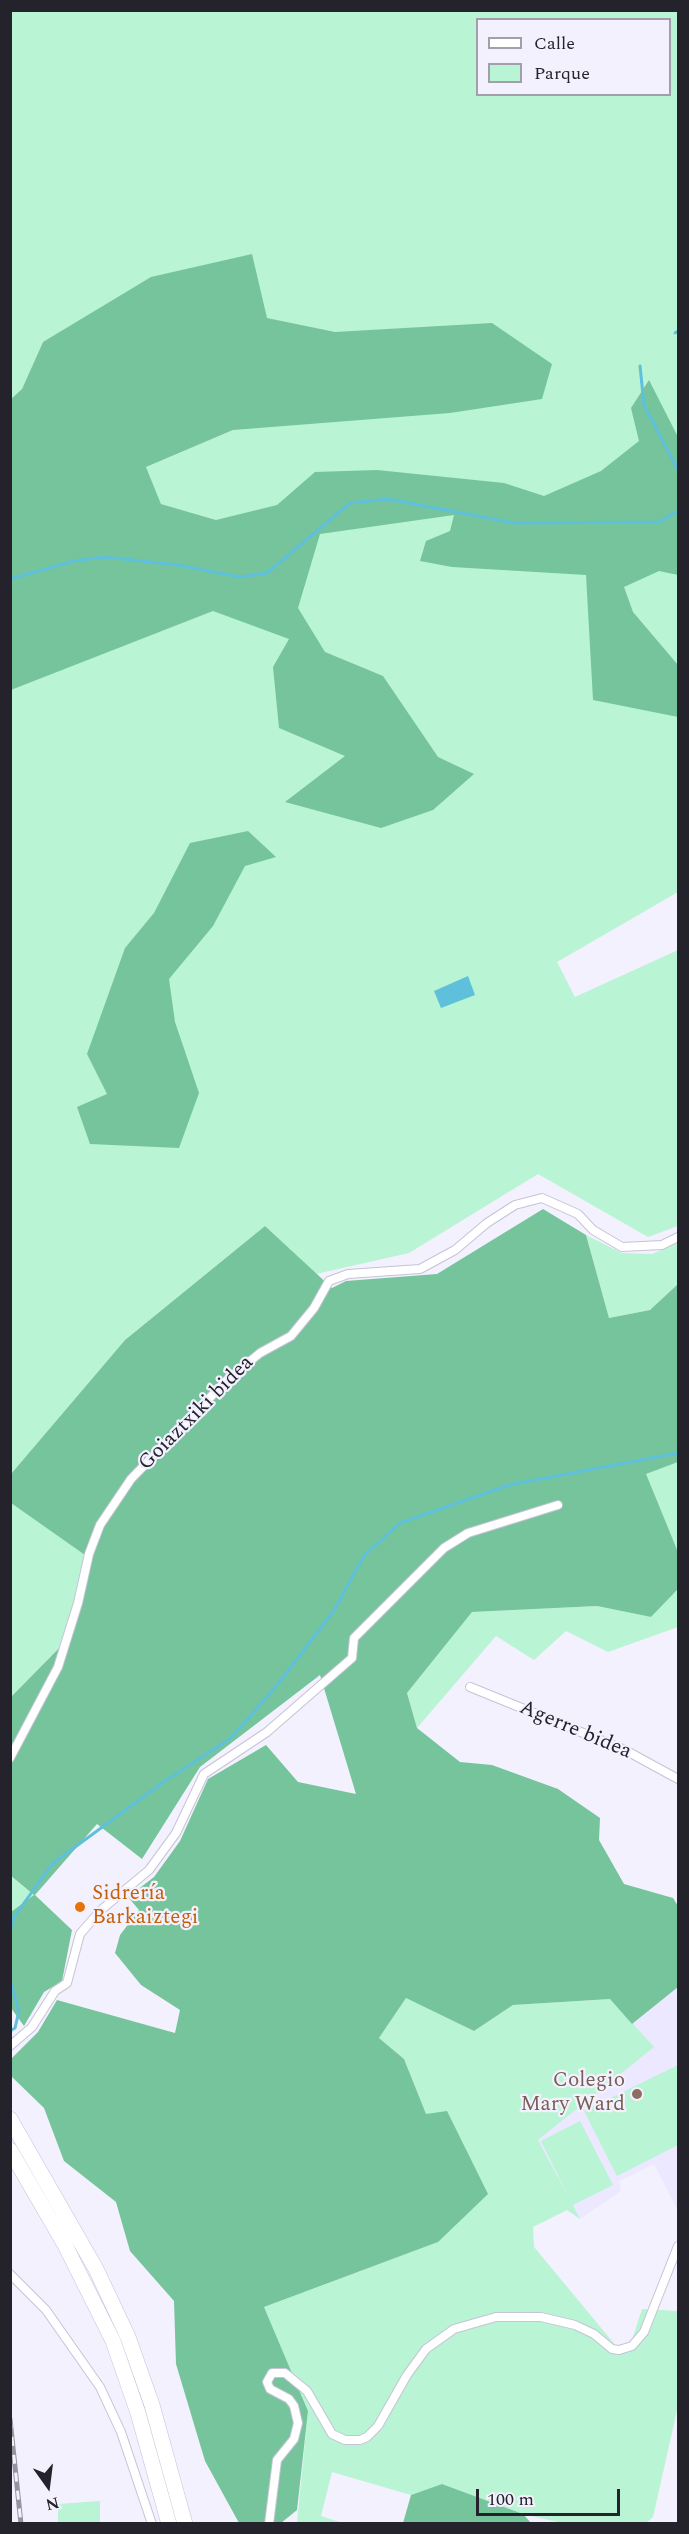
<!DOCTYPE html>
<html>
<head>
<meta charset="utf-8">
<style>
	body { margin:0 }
	#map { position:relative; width:689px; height:2534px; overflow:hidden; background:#f3f1fe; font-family:Spectral,serif }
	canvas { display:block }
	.frame { position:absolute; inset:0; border:12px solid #24232b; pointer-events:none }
	.legend { position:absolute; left:476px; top:18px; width:195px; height:78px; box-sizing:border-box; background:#f3f1fe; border:2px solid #a09faa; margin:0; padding:8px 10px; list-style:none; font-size:18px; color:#24232b }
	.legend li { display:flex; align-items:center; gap:12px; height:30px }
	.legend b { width:30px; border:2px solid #a09faa }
	.north { position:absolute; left:18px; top:2456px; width:60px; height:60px; -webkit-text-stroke:4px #f3f1fe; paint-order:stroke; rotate:166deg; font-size:16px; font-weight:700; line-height:24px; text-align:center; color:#24232b }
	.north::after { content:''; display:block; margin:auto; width:21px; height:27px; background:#24232b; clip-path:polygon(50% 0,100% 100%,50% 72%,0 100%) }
	.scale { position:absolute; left:476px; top:2489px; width:144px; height:27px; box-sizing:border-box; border:3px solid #24232b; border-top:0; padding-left:8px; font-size:18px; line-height:21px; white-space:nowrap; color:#24232b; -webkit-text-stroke:4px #f3f1fe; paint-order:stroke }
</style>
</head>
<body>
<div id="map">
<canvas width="689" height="2534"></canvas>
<div class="frame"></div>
<ul class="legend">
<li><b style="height:8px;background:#fff"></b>Calle</li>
<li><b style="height:16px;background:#b9f4d4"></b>Parque</li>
</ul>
<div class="north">N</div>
<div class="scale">100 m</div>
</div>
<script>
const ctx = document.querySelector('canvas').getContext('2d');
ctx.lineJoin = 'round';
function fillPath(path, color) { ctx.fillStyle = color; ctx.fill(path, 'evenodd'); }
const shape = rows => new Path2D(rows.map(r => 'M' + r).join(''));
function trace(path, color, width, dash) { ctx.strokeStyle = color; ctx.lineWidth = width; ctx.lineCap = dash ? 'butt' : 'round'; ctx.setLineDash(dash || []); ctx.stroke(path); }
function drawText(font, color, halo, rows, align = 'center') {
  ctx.font = font + ' Spectral,serif'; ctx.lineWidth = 4.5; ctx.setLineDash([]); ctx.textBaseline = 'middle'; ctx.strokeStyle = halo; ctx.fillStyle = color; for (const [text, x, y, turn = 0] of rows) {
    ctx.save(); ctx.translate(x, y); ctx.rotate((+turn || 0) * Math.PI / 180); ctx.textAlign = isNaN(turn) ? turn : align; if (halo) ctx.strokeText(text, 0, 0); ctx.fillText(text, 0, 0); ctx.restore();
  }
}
fillPath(shape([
	[678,1987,678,2211,654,2164,619,2181,621,2191,580,2219,538,2140,653,2047,632,2024]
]), '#ebe8ff');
fillPath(shape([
	[10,11,678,11,678,892,557,962,575,997,678,950,678,1226,648,1237,538,1174,409,1253,316,1274,265,1226,125,1340,11,1474,11,690,212,611,216,520,161,504,146,467,233,430,43,342,22,389,11,399],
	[478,20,670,20,670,94,478,94],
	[586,1235,622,1253,652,1254,678,1243,678,1284,650,1310,609,1318],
	[678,1462,678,1552,645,1474],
	[11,1503,92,1560,71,1636,11,1697],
	[678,1589,678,1627,608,1652,566,1631,534,1660,496,1636,417,1728,407,1693,472,1612,597,1606,651,1617],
	[10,1876,35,1896,11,1912,10,1912],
	[406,1998,474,2031,513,2005,610,1999,654,2047,538,2140,568,2196,541,2141,580,2121,613,2185,573,2205,580,2219,567,2210,533,2227,534,2247,617,2347,631,2343,642,2309,678,2311,678,2406,653,2517,646,2523,562,2523,523,2514,442,2484,411,2495,332,2472,321,2516,343,2523,297,2523,308,2411,264,2307,438,2242,426,2115,404,2059,379,2038],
	[678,2065,678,2145,617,2176,584,2111],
	[100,2501,100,2523,58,2523,58,2504]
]), '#b9f4d4');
fillPath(shape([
	[252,254,267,318,335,332,492,323,552,364,542,399,450,413,233,430,146,467,161,504,216,520,277,505,315,472,377,470,504,483,544,496,601,471,639,441,631,408,649,380,678,437,678,575,659,571,624,587,633,612,678,665,678,717,593,700,586,575,452,567,420,561,426,541,450,531,454,515,320,534,298,608,325,652,383,676,438,757,474,774,433,810,381,828,285,802,345,756,279,728,273,667,289,639,213,611,11,690,11,399,22,389,43,342,151,277],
	[248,831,276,857,245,866,213,926,169,979,175,1022,199,1093,179,1148,90,1144,77,1107,107,1094,87,1054,125,948,154,913,190,843],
	[543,1209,586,1235,609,1318,650,1310,678,1284,678,1462,646,1474,678,1552,678,1589,651,1617,597,1606,472,1612,407,1693,417,1728,460,1762,492,1765,558,1789,600,1818,599,1840,624,1884,673,1898,678,1906,678,1987,632,2024,610,1999,513,2005,474,2031,406,1998,379,2038,404,2059,426,2114,447,2111,488,2194,438,2242,264,2307,308,2411,297,2510,281,2523,239,2523,205,2461,176,2364,174,2301,130,2251,116,2202,64,2161,44,2108,11,2076,10,2060,38,2032,57,2000,175,2033,180,2010,141,1985,115,1953,120,1935,139,1910,128,1897,154,1877,180,1841,208,1779,266,1745,298,1782,356,1794,320,1675,200,1767,142,1859,97,1824,35,1895,72,1930,62,1981,44,1992,24,2026,11,2008,11,1912,34,1895,11,1876,11,1697,71,1636,92,1560,11,1503,11,1474,125,1340,265,1226,332,1288,346,1281,437,1274],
	[442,2484,523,2514,531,2523,403,2523,411,2495]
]), '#75c49c');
fillPath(shape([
	[468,976,475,995,441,1008,434,991]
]), '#5fc0db');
trace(shape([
	[675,333,678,331],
	[640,366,644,405,678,470],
	[10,579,74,561,105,557,178,565,240,577,267,573,350,503,388,499,514,523,659,522,678,511],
	[10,1931,14,1917,52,1864,165,1781,231,1738,278,1684,333,1612,364,1556,400,1523,509,1485,678,1453],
	[10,1980,19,2011,15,2028,10,2031]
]), '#5fc0db', 3);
const street = shape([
	[470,1687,625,1750,678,1779],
	[10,1758,58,1667,78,1603,89,1554,100,1525,131,1479,227,1380,260,1353,291,1336,314,1308,329,1281,348,1274,420,1269,455,1250,487,1223,515,1205,542,1198,578,1214,593,1230,622,1247,662,1245,678,1237],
	[10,2046,32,2027,55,1991,67,1983,80,1934,101,1910,149,1870,176,1833,204,1774,267,1732,352,1658,354,1638,444,1548,468,1533,558,1505],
	[10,2274,46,2310,100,2387,121,2432,152,2524],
	[269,2524,277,2460,294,2439,298,2423,294,2406,289,2399,270,2389,267,2382,272,2373,285,2373,307,2391,332,2434,345,2440,360,2440,367,2437,378,2426,407,2375,426,2349,454,2329,496,2317,541,2317,575,2325,594,2334,612,2349,619,2350,632,2346,644,2332,678,2246]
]);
const highway = shape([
	[10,2119,96,2269,128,2337,152,2405,185,2524],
	[10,2150,65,2245,113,2341,138,2413,169,2524]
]);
trace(street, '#c5c3d7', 10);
trace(highway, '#c5c3d7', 16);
trace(street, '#fff', 8);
trace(highway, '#fff', 15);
const rail = shape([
	[10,2419,21,2524]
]);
trace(rail, '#95949e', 5);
trace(rail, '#f3f1fe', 3, [9]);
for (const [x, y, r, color] of [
	[80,1907,6,"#e8710a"],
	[637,2094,6,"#8d6e63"]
]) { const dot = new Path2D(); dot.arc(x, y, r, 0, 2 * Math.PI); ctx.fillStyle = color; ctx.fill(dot); trace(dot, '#f3f1fe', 2); }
drawText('21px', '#24232b', '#f3f1fe', [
	["Goiaztxiki bidea",197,1414,-45],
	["Agerre bidea",575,1731,23]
]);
drawText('21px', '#c56008', '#f3f1fe', [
	["Sidrería",92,1895],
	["Barkaiztegi",92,1919]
], 'left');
drawText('21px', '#785e54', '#f3f1fe', [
	["Colegio",625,2082],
	["Mary Ward",625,2106]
], 'right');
</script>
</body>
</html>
